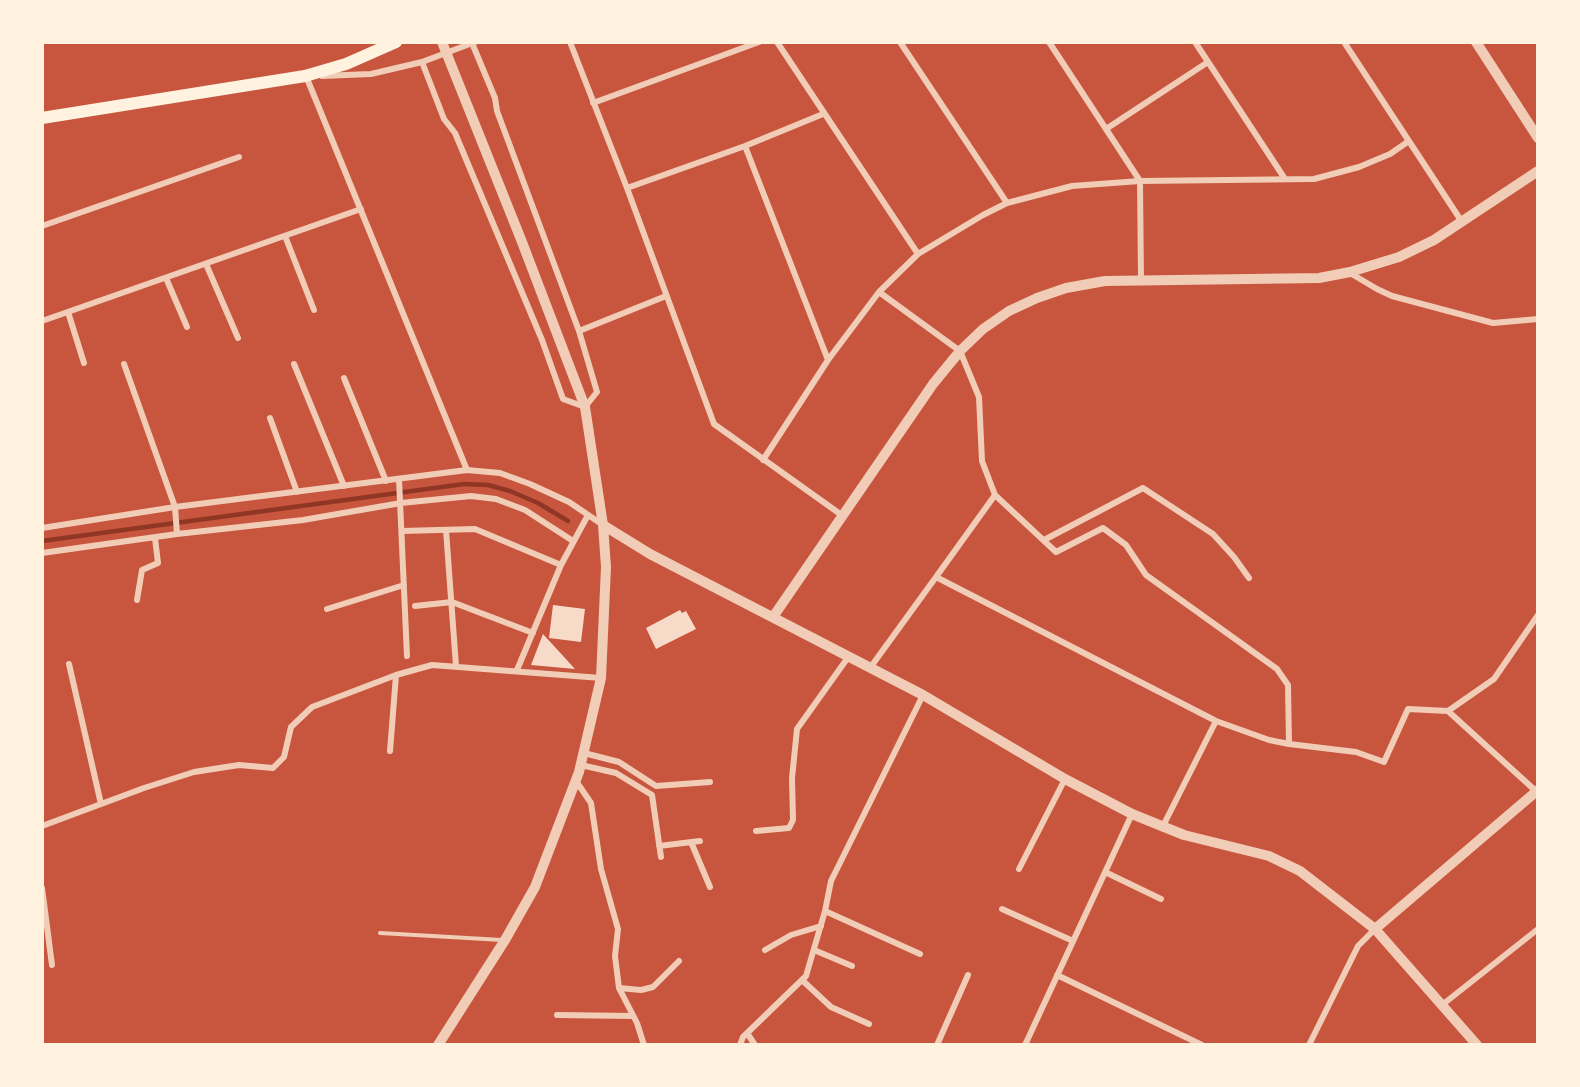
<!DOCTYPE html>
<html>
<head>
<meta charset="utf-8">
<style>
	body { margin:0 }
	#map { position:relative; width:1580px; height:1087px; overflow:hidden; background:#c8553d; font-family:"Fira Sans Condensed",sans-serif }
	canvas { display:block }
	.frame { position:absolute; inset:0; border:44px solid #fff3e0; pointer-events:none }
</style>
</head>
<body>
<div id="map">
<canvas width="1580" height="1087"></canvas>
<div class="frame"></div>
</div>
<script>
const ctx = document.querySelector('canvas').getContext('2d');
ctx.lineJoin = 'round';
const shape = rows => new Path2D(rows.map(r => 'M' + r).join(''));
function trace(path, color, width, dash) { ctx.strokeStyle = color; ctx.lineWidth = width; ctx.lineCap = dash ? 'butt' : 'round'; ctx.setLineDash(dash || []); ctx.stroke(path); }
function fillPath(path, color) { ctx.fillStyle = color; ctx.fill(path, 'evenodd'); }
trace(shape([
	[42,541,464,484,488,485,510,491,538,503,568,521]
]), '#8f3625', 4.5);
fillPath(shape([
	[553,605,585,609,581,642,549,638],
	[680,610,682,613,686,611,696,629,656,649,646,628],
	[543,634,575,669,531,665]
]), '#f7dbc8');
trace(shape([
	[380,933,502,940]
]), '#f1ccb7', 4);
trace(shape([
	[570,42,627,188,714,424,843,516],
	[777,42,918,254],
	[900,42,1007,203],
	[1049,42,1140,181,1141,281],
	[1195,42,1285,179],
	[1344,42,1462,222],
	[472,43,495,98,497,111,579,331,597,392,585,407,563,399,542,340,455,133,444,119,422,62,475,42],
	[306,76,467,470],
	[322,76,371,74,422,62],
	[593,103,759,42],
	[1106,129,1208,62],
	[745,146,828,360],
	[627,188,745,146,823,114],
	[42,226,239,157],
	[285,236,314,310],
	[206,264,238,338],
	[1350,273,1377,289,1392,296,1493,323,1538,319],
	[166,278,187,327],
	[68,312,84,363],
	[42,321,361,209],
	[579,331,666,296],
	[124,364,175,507,177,534],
	[294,364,344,486],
	[344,378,386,481],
	[270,418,297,492],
	[763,460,828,360,879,292,918,254,983,215,1007,203,1072,186,1140,181,1314,179,1359,167,1390,154,1409,141],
	[399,479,407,656],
	[42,528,175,507,467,470,500,473,530,484,569,502,603,525],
	[446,530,456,666],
	[402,531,475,529,561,565],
	[1044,540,1143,488,1213,534,1234,557,1249,578],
	[42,553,177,534,303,520,401,503,471,496,496,499,525,510,573,541],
	[936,577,995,495],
	[137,600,142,570,158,563,155,538],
	[415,606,452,602,533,633],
	[327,609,404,585],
	[69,664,101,804],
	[870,668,936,577,1216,721,1269,740,1289,744,1288,685,1277,669,1146,575,1126,545,1103,528,1056,552,995,495,982,461,979,397,960,351,879,292],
	[517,670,561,565,588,515],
	[1448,711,1494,679,1538,615],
	[1289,744,1356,752,1384,762,1408,709,1448,711,1538,793],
	[390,751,396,675],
	[584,753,619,762,656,786,710,782],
	[581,765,616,773,652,795,661,857],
	[576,781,591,803,601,869,618,929,615,956,619,988,637,1023,644,1045],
	[42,826,144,788,194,772,239,765,273,768,284,757,291,727,312,707,396,675,432,665,601,678],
	[1163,826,1216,721],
	[756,831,789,828,793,820,792,778,797,729,849,656],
	[691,842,710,887],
	[659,846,700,841],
	[1019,869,1065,779],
	[1105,872,1161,899],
	[42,888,52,965],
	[1002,909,1073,941],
	[825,911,920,954],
	[765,950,791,935,821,926],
	[814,950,852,966],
	[1057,975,1202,1045],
	[802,980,831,1007,869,1024],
	[619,988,641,990,653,987,679,961],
	[1442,1005,1538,929],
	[557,1015,633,1016],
	[747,1033,755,1045],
	[740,1045,743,1037,806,976,825,911,831,881,923,695],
	[937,1045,968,975],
	[1025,1045,1132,814],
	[1309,1045,1358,946,1375,929]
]), '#f1ccb7', 6);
trace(shape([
	[1476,42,1538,138],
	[603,525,650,554,923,695,1065,779,1132,814,1184,835,1269,856,1300,871,1375,929,1477,1045],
	[773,617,933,384,960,351,983,329,1009,311,1037,298,1066,288,1105,281,1319,278,1350,272,1399,257,1434,240,1538,171],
	[1375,929,1538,790],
	[438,1045,505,940,535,887,579,772,601,678,606,567,603,525,585,407,522,242,442,42]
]), '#f1ccb7', 10);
trace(shape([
	[42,118,305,76,346,64,396,42]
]), '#fff3e0', 12);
</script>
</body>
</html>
